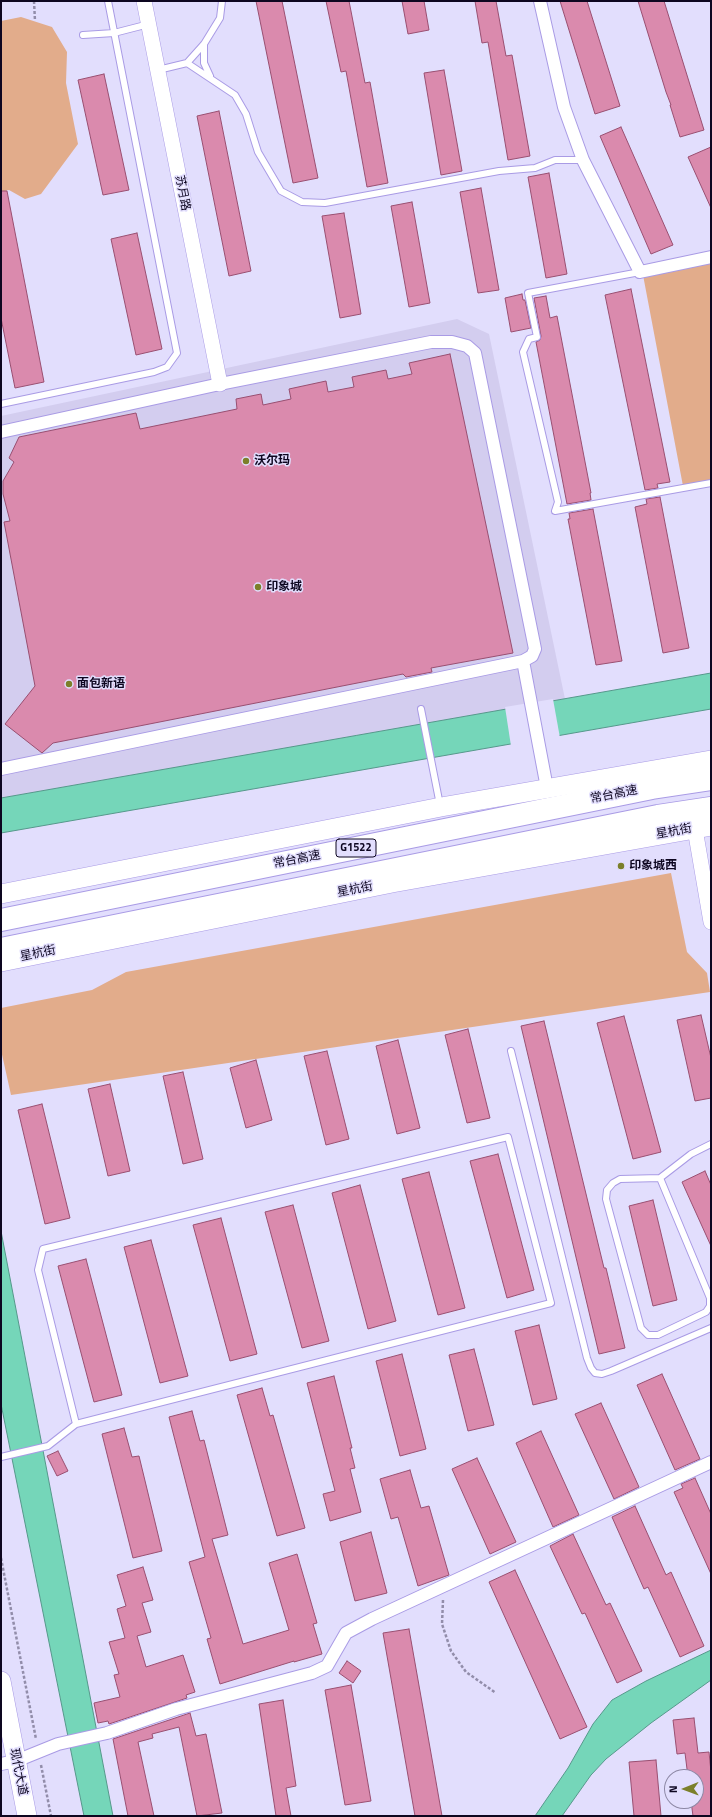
<!DOCTYPE html>
<html>
<head>
<meta charset="utf-8">
<style>
	body { margin:0 }
	#map { position:relative; width:712px; height:1817px; overflow:hidden; background:#e2defd; font-family:"Titillium Web",sans-serif }
	canvas { display:block }
	.frame { position:absolute; inset:0; border:2px solid #0d0620; pointer-events:none }
	.north { position:absolute; left:664px; top:1769px; width:40px; height:40px; box-sizing:border-box; background:#e2defd; border:1px solid #8d88a5; border-radius:50%; rotate:269deg; font-size:11px; font-weight:700; line-height:16px; text-align:center; color:#0d0620 }
	.north::after { content:''; display:block; margin:auto; width:14px; height:18px; background:#7b7f2a; clip-path:polygon(50% 0,100% 100%,50% 72%,0 100%) }
</style>
</head>
<body>
<div id="map">
<canvas width="712" height="1817"></canvas>
<div class="frame"></div>
<div class="north">N</div>
</div>
<script>
const ctx = document.querySelector('canvas').getContext('2d');
ctx.lineJoin = 'round';
function fillPath(path, color) { ctx.fillStyle = color; ctx.fill(path, 'evenodd'); }
const shape = rows => new Path2D(rows.map(r => 'M' + r).join(''));
function trace(path, color, width, dash) { ctx.strokeStyle = color; ctx.lineWidth = width; ctx.lineCap = dash ? 'butt' : 'round'; ctx.setLineDash(dash || []); ctx.stroke(path); }
function drawText(font, color, halo, rows, align = 'center') {
  ctx.font = font + ' "Titillium Web","Noto Sans SC",sans-serif'; ctx.lineWidth = 3; ctx.setLineDash([]); ctx.textBaseline = 'middle'; ctx.strokeStyle = halo; ctx.fillStyle = color; for (const [text, x, y, turn = 0] of rows) {
    ctx.save(); ctx.translate(x, y); ctx.rotate((+turn || 0) * Math.PI / 180); ctx.textAlign = isNaN(turn) ? turn : align; if (halo) ctx.strokeText(text, 0, 0); ctx.fillText(text, 0, 0); ctx.restore();
  }
}
fillPath(shape([
	[457,319,489,334,565,699,1,798,1,416]
]), '#d3cdef');
fillPath(shape([
	[21,17,52,27,67,52,66,83,78,144,41,194,25,199,9,190,1,192,1,21],
	[711,262,711,481,683,486,643,275],
	[671,873,687,952,707,973,710,992,11,1095,1,1050,1,1008,92,990,126,972]
]), '#e2ac8b');
const water = shape([
	[711,673,711,709,1,833,1,798,711,673],
	[1,1231,113,1816,84,1816,1,1404,1,1231],
	[711,1650,711,1680,651,1723,606,1759,591,1775,562,1816,535,1816,568,1768,593,1724,612,1700,646,1681,711,1650]
]);
fillPath(water, '#75d6b9');
trace(water, '#56988b', 1);
fillPath(shape([
	[553,699,560,738,511,746,505,707]
]), '#e2defd');
const building = shape([
	[256,1,282,1,318,178,293,183,256,1],
	[326,1,349,1,365,83,370,82,388,183,367,187,346,71,341,72,326,1],
	[402,1,424,1,429,30,408,34,402,1],
	[475,1,496,1,506,56,512,55,530,156,508,160,488,42,482,43,475,1],
	[560,1,587,1,620,106,595,114,560,1],
	[638,1,664,1,704,130,680,137,670,105,671,105,666,92,638,1],
	[444,70,462,171,441,175,424,73,444,70],
	[104,74,129,190,103,195,78,80,104,74],
	[219,111,251,271,229,276,197,116,219,111],
	[621,127,673,245,651,254,600,136,621,127],
	[711,147,711,208,688,157,711,147],
	[549,173,567,274,546,278,528,177,549,173],
	[481,188,499,290,478,293,460,192,481,188],
	[1,191,7,191,44,382,15,388,1,318,1,191],
	[412,202,430,303,409,307,391,206,412,202],
	[344,213,361,314,340,318,322,216,344,213],
	[137,233,162,349,136,355,111,239,137,233],
	[631,289,670,482,657,484,658,488,645,490,605,295,631,289],
	[522,294,523,300,525,300,531,328,511,332,505,298,522,294],
	[546,296,550,318,557,316,591,493,590,493,591,500,567,504,536,342,540,340,541,336,534,298,546,296],
	[450,354,513,653,431,668,432,672,406,677,403,674,53,743,42,753,5,724,35,686,4,522,10,521,3,494,3,481,14,462,9,458,19,437,136,413,140,429,237,409,236,399,261,394,263,405,291,399,289,389,326,381,328,392,354,387,352,377,386,370,388,379,412,374,409,363,450,354],
	[660,497,689,648,663,653,635,507,647,504,646,499,660,497],
	[593,509,622,661,596,665,568,519,570,519,569,513,593,509],
	[701,1015,711,1058,711,1098,695,1101,677,1020,701,1015],
	[624,1016,661,1152,633,1159,597,1023,624,1016],
	[544,1021,604,1268,606,1268,625,1348,599,1354,521,1026,544,1021],
	[468,1029,490,1118,467,1123,445,1035,468,1029],
	[398,1040,420,1128,397,1134,376,1046,398,1040],
	[327,1051,349,1139,326,1145,304,1056,327,1051],
	[256,1060,272,1120,246,1128,230,1068,256,1060],
	[183,1072,203,1159,183,1164,163,1076,183,1072],
	[110,1084,130,1171,108,1176,88,1089,110,1084],
	[42,1104,70,1218,45,1224,18,1110,42,1104],
	[498,1154,534,1290,507,1298,470,1161,498,1154],
	[705,1171,711,1185,711,1246,682,1182,705,1171],
	[429,1172,465,1308,438,1315,402,1179,429,1172],
	[360,1185,396,1321,368,1329,332,1193,360,1185],
	[653,1200,677,1300,653,1306,629,1206,653,1200],
	[293,1205,329,1341,302,1348,265,1212,293,1205],
	[221,1218,257,1354,230,1361,193,1225,221,1218],
	[151,1240,188,1376,160,1383,124,1247,151,1240],
	[86,1259,122,1395,94,1402,58,1266,86,1259],
	[539,1325,557,1399,533,1405,515,1331,539,1325],
	[474,1349,494,1425,468,1431,449,1355,474,1349],
	[402,1354,426,1449,400,1456,376,1361,402,1354],
	[662,1374,700,1459,675,1470,637,1385,662,1374],
	[334,1376,352,1448,350,1448,355,1468,350,1469,361,1512,330,1521,323,1494,335,1491,307,1383,334,1376],
	[262,1388,270,1416,273,1415,305,1528,277,1536,237,1395,262,1388],
	[601,1403,639,1487,614,1499,575,1414,601,1403],
	[192,1411,200,1441,204,1440,228,1535,212,1539,243,1644,289,1630,269,1563,297,1554,317,1623,313,1624,322,1654,294,1662,294,1661,220,1684,207,1639,211,1638,189,1562,205,1557,169,1417,192,1411],
	[124,1428,132,1457,139,1456,162,1551,133,1558,102,1434,124,1428],
	[541,1431,579,1515,553,1527,516,1443,541,1431],
	[58,1451,68,1471,57,1476,47,1456,58,1451],
	[477,1458,516,1542,490,1554,452,1469,477,1458],
	[410,1470,421,1508,429,1506,449,1575,418,1586,398,1517,391,1519,380,1479,410,1470],
	[695,1478,711,1514,711,1574,674,1492,683,1488,681,1484,695,1478],
	[635,1506,666,1575,671,1572,704,1646,680,1657,648,1587,644,1589,612,1517,635,1506],
	[371,1532,387,1593,355,1601,340,1542,371,1532],
	[573,1534,606,1605,610,1603,642,1671,617,1683,585,1613,582,1614,550,1546,573,1534],
	[143,1567,153,1600,142,1603,151,1632,137,1636,146,1667,183,1655,195,1692,186,1695,187,1698,109,1724,108,1721,98,1723,94,1703,120,1697,114,1675,119,1674,109,1642,125,1638,117,1609,126,1606,117,1575,143,1567],
	[515,1570,587,1727,560,1739,489,1582,515,1570],
	[409,1629,435,1776,442,1816,415,1816,407,1770,383,1633,409,1629],
	[347,1661,361,1671,353,1683,339,1673,347,1661],
	[351,1685,371,1801,345,1805,325,1690,351,1685],
	[283,1700,296,1786,286,1788,291,1816,276,1816,259,1704,283,1700],
	[190,1713,196,1736,206,1734,222,1813,197,1816,179,1727,152,1734,153,1738,138,1742,154,1816,128,1816,113,1739,190,1713],
	[694,1718,698,1753,709,1752,711,1772,711,1816,693,1816,691,1801,696,1801,696,1777,688,1777,685,1753,677,1754,673,1720,694,1718],
	[656,1760,661,1816,634,1816,629,1762,656,1760]
]);
fillPath(building, '#da8aad');
trace(building, '#994f71', 1);
const service = shape([
	[83,35,114,33,149,24],
	[204,44,204,63,210,76],
	[187,63,204,44,220,18,222,1],
	[158,70,187,63,235,95,246,114,258,152,281,191,302,202,325,203,499,171,535,168,555,160,583,160],
	[640,272,528,293,537,337,529,339,523,352,558,502,555,511,711,483],
	[1,404,154,372,167,367,177,353,108,1],
	[421,709,440,805],
	[511,1051,587,1358,591,1368,595,1373,602,1374,611,1371,711,1328],
	[660,1178,710,1298,710,1306,706,1312,658,1335,648,1335,641,1328,606,1199,607,1190,613,1183,620,1179,660,1178],
	[660,1178,691,1154,711,1144],
	[1,1457,48,1446,76,1424,551,1303,508,1137,43,1249,38,1270,76,1424]
]);
const minor = shape([
	[540,1,564,107,583,160,640,272,711,257],
	[1,432,220,384,431,342,452,342,467,346,475,353,535,649,532,656,523,661,1,769],
	[523,661,547,788],
	[1,1764,16,1761,58,1744,107,1733,176,1709,312,1673,327,1666,346,1633,372,1619,711,1462]
]);
const tertiary = shape([
	[144,1,220,384],
	[695,829,711,922]
]);
const primary = shape([
	[1,894,441,807,711,760],
	[1,962,392,883,711,826],
	[1,1681,27,1816]
]);
const motorway = shape([
	[1,920,652,788,711,779],
	[1,949,658,816,711,808]
]);
trace(service, '#a99be5', 8);
trace(minor, '#a99be5', 14);
trace(tertiary, '#a99be5', 16);
trace(primary, '#a99be5', 20);
trace(motorway, '#a99be5', 24);
trace(shape([
	[34,1,35,21],
	[1,1558,36,1739],
	[443,1600,442,1624,451,1651,466,1672,496,1693],
	[41,1765,51,1816]
]), '#928daa', 2.5, [3, 2]);
trace(service, '#fff', 6);
trace(minor, '#fff', 12);
trace(tertiary, '#fff', 15);
trace(primary, '#fff', 19);
trace(motorway, '#fff', 22);
for (const [x, y, r, color] of [
	[246,461,4,"#7b7f2a"],
	[258,587,4,"#7b7f2a"],
	[69,684,4,"#7b7f2a"],
	[621,866,4,"#7b7f2a"]
]) { const dot = new Path2D(); dot.arc(x, y, r, 0, 2 * Math.PI); ctx.fillStyle = color; ctx.fill(dot); trace(dot, '#e2defd', 1.5); }
for (const [x, y, w] of [
	[356,848,40]
]) { const box = new Path2D(); box.roundRect(x - w / 2, y - 9, w, 18, 3); ctx.fillStyle = '#e2defd'; ctx.fill(box); trace(box, '#0d0620', 1); }
drawText('bold 11px', '#0d0620', null, [
	["G1522",356,848]
]);
drawText('12px', '#0d0620', '#e2defd', [
	["苏月路",182,193,79],
	["常台高速",614,795,-11],
	["星杭街",674,832,-10],
	["常台高速",297,860,-11],
	["星杭街",355,890,-11],
	["星杭街",38,954,-12],
	["现代大道",18,1772,79]
]);
drawText('bold 12px', '#0d0620', '#e2defd', [
	["沃尔玛",254,461],
	["印象城",266,587],
	["面包新语",77,684],
	["印象城西",629,866]
], 'left');
</script>
</body>
</html>
